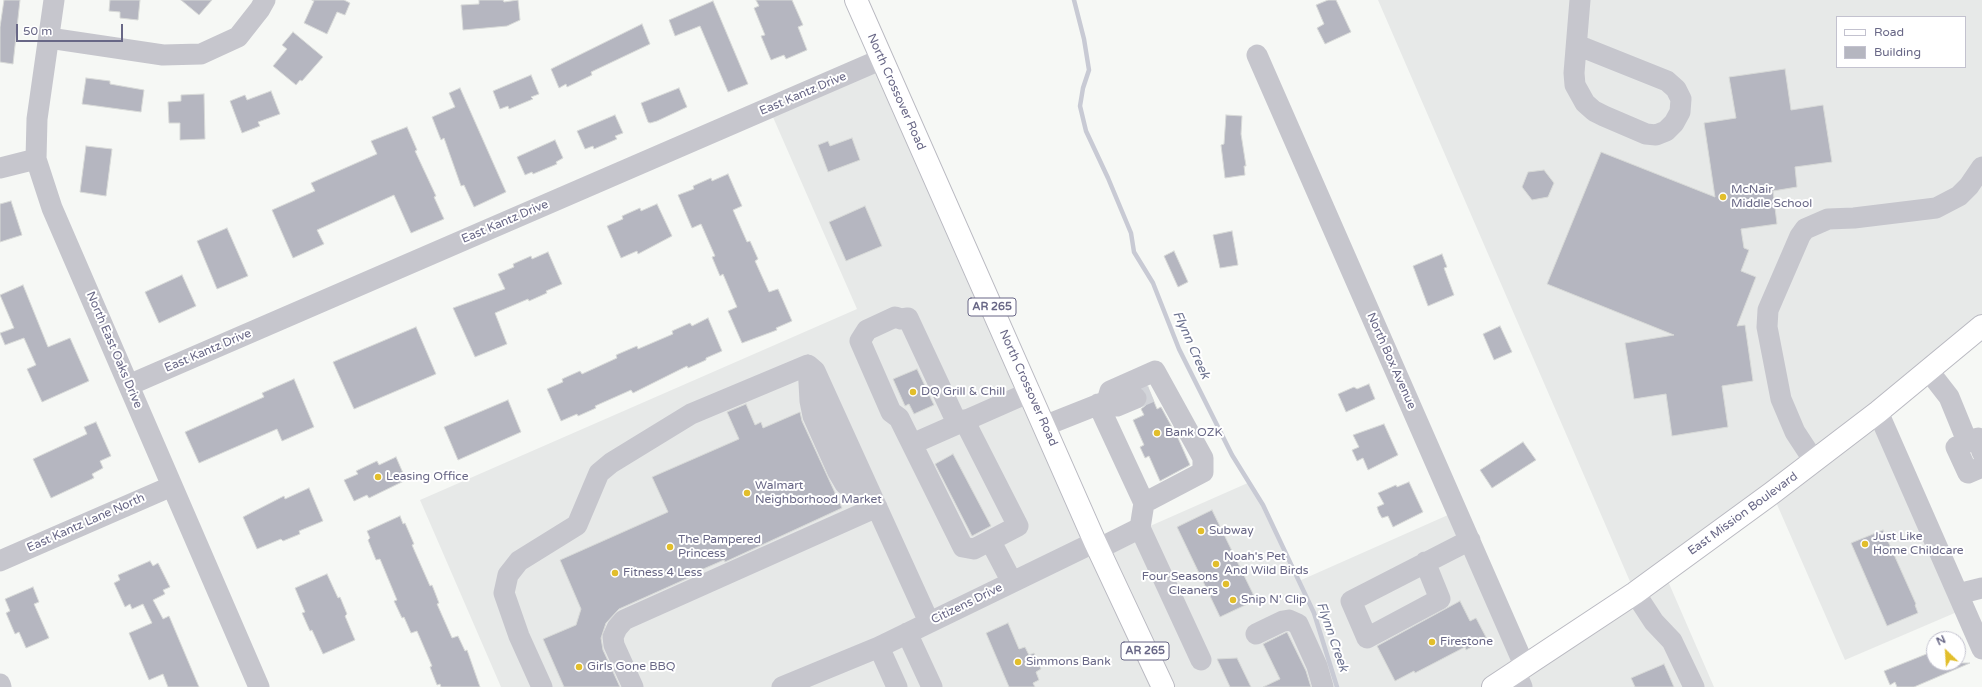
<!DOCTYPE html>
<html>
<head>
<meta charset="utf-8">
<style>
	body { margin:0 }
	#map { position:relative; width:1982px; height:687px; overflow:hidden; background:#f6f8f5; font-family:"Varela Round",sans-serif }
	canvas { display:block }
	.legend { position:absolute; left:1836px; top:16px; width:130px; height:52px; box-sizing:border-box; background:#fff; border:1px solid #c3c2cf; margin:0; padding:5px 7px; list-style:none; font-size:12px; color:#686786 }
	.legend li { display:flex; align-items:center; gap:8px; height:20px }
	.legend b { width:20px; border:1px solid #c3c2cf }
	.north { position:absolute; left:1926px; top:631px; width:40px; height:40px; box-sizing:border-box; background:#fff; border:1px solid #c3c2cf; border-radius:50%; rotate:335deg; font-size:11px; font-weight:700; line-height:16px; text-align:center; color:#686786 }
	.north::after { content:''; display:block; margin:auto; width:14px; height:18px; background:#e2be2b; clip-path:polygon(50% 0,100% 100%,50% 72%,0 100%) }
	.scale { position:absolute; left:16px; top:24px; width:107px; height:18px; box-sizing:border-box; border:2px solid #686786; border-top:0; padding-left:5px; font-size:12px; line-height:14px; white-space:nowrap; color:#686786; -webkit-text-stroke:3px #fff; paint-order:stroke }
</style>
</head>
<body>
<div id="map">
<canvas width="1982" height="687"></canvas>
<ul class="legend">
<li><b style="height:5px;background:#fff"></b>Road</li>
<li><b style="height:11px;background:#b5b6c0"></b>Building</li>
</ul>
<div class="north">N</div>
<div class="scale">50 m</div>
</div>
<script>
const ctx = document.querySelector('canvas').getContext('2d');
ctx.lineJoin = 'round';
function fillPath(path, color) { ctx.fillStyle = color; ctx.fill(path, 'evenodd'); }
const shape = rows => new Path2D(rows.map(r => 'M' + r).join(''));
function trace(path, color, width, dash) { ctx.strokeStyle = color; ctx.lineWidth = width; ctx.lineCap = dash ? 'butt' : 'round'; ctx.setLineDash(dash || []); ctx.stroke(path); }
function drawText(font, color, halo, rows, align = 'center') {
  ctx.font = font + ' "Varela Round",sans-serif'; ctx.lineWidth = 4; ctx.setLineDash([]); ctx.textBaseline = 'middle'; ctx.strokeStyle = halo; ctx.fillStyle = color; for (const [text, x, y, turn = 0] of rows) {
    ctx.save(); ctx.translate(x, y); ctx.rotate((+turn || 0) * Math.PI / 180); ctx.textAlign = isNaN(turn) ? turn : align; if (halo) ctx.strokeText(text, 0, 0); ctx.fillText(text, 0, 0); ctx.restore();
  }
}
fillPath(shape([
	[1378,0,1982,0,1982,326,1878,412,1964,609,1845,660,1772,493,1664,572,1714,687,501,687,420,500,857,309,769,108,882,59,1098,549,1250,482,1263,505,1299,581,1457,511,1525,666,1635,593],
	[1837,17,1965,17,1965,67,1837,67]
]), '#e7e9e8');
trace(shape([
	[1074,0,1084,39,1089,70,1083,88,1080,106,1086,131,1108,178,1131,233,1134,252,1153,283,1179,349,1232,455,1263,505,1314,613,1337,687]
]), '#c8cad4', 4.5);
const building = shape([
	[4,0,20,0,13,64,0,62,0,27,4,0],
	[110,0,140,0,138,20,120,18,120,12,109,11,110,0],
	[181,0,212,0,199,15,181,0],
	[312,0,344,0,350,3,345,15,337,12,327,34,304,23,314,1,312,0],
	[479,0,503,0,504,2,518,0,520,20,507,26,463,30,461,5,479,4,479,0],
	[756,0,792,0,803,25,798,27,807,50,786,59,784,55,771,60,761,36,765,35,754,8,759,6,756,0],
	[1328,0,1336,0,1351,32,1325,44,1317,28,1324,24,1316,5,1328,0],
	[713,1,748,84,728,92,700,26,675,36,669,20,713,1],
	[642,24,650,44,591,72,592,75,567,87,566,84,559,88,551,69,642,24],
	[293,32,323,57,302,81,300,80,296,85,273,66,287,49,282,45,293,32],
	[1785,69,1791,110,1823,105,1832,162,1795,167,1797,187,1773,191,1777,224,1741,229,1744,248,1749,250,1741,271,1756,277,1737,326,1745,325,1753,381,1722,386,1728,427,1672,436,1666,394,1634,399,1625,343,1674,335,1547,284,1601,152,1715,197,1704,123,1736,118,1729,77,1785,69],
	[531,75,539,94,531,97,533,99,509,109,508,106,500,109,493,91,531,75],
	[86,78,110,81,110,84,144,90,141,112,82,104,86,78],
	[460,88,506,192,474,207,464,185,461,186,444,138,441,140,432,117,455,107,449,93,460,88],
	[679,88,687,107,657,121,650,123,648,122,641,103,679,88],
	[271,91,280,114,258,122,260,126,242,133,230,101,245,95,247,100,271,91],
	[204,94,205,139,180,140,180,123,169,123,168,102,181,101,181,95,204,94],
	[615,115,623,133,615,136,617,139,594,149,593,146,585,149,577,131,615,115],
	[1226,115,1242,116,1241,134,1246,166,1244,166,1245,175,1225,178,1221,145,1224,144,1226,115],
	[407,127,417,150,415,151,436,196,434,197,444,219,411,233,394,195,317,230,324,244,293,258,272,210,315,191,311,183,377,154,371,141,407,127],
	[852,138,860,160,828,172,818,145,828,141,830,146,852,138],
	[555,140,563,158,556,162,557,164,533,174,532,172,525,175,517,157,555,140],
	[86,146,112,149,106,196,80,192,86,146],
	[1544,170,1554,183,1548,197,1532,200,1522,187,1528,172,1544,170],
	[728,174,742,206,733,210,747,242,750,241,758,259,755,261,769,292,778,289,792,321,776,328,777,330,742,343,728,311,737,307,723,274,720,276,712,257,715,256,701,224,692,228,678,195,694,189,693,186,711,178,712,181,728,174],
	[11,201,22,235,0,242,0,204,11,201],
	[657,204,672,236,638,254,637,251,621,258,607,226,623,219,622,216,640,208,641,211,657,204],
	[865,206,882,246,846,261,829,222,865,206],
	[227,228,248,276,217,289,197,241,227,228],
	[1232,231,1238,265,1220,268,1213,235,1232,231],
	[1174,251,1188,282,1178,287,1164,256,1174,251],
	[548,252,562,284,546,291,547,293,529,301,528,299,495,313,507,344,475,357,453,308,505,289,498,274,514,267,513,264,531,256,532,259,548,252],
	[1442,254,1447,267,1444,268,1454,295,1428,306,1413,266,1442,254],
	[182,275,196,306,159,323,145,292,182,275],
	[23,285,48,347,70,338,89,381,42,402,27,369,36,365,24,338,5,345,0,333,14,328,0,295,23,285],
	[708,318,722,351,706,358,706,360,688,368,687,366,633,393,631,390,595,406,596,408,578,416,577,414,561,421,547,389,563,382,562,379,580,371,582,374,617,358,616,355,637,346,638,349,673,334,672,331,690,323,692,326,708,318],
	[1500,326,1512,352,1494,360,1483,334,1500,326],
	[416,327,436,374,354,409,333,362,416,327],
	[917,369,934,405,914,414,909,404,905,406,893,379,917,369],
	[294,379,314,427,282,441,277,429,199,463,185,432,264,397,262,393,294,379],
	[1369,384,1375,399,1346,412,1338,394,1354,387,1357,389,1369,384],
	[1148,387,1157,409,1161,407,1178,438,1190,465,1160,481,1149,456,1145,458,1140,447,1144,445,1133,420,1144,415,1141,409,1146,405,1148,399,1144,389,1148,387],
	[508,400,521,432,458,460,444,427,508,400],
	[746,404,755,425,761,422,763,428,800,412,802,421,842,508,725,562,724,560,694,573,695,575,619,609,606,623,601,638,603,650,620,687,564,687,543,639,576,625,581,609,560,560,668,512,652,477,739,439,727,412,746,404],
	[96,422,111,456,100,461,103,468,92,474,94,478,51,498,33,459,87,434,84,427,96,422],
	[1384,424,1398,455,1368,470,1363,458,1357,461,1352,450,1359,447,1353,435,1384,424],
	[1523,442,1536,460,1492,488,1480,470,1523,442],
	[953,454,991,526,972,536,935,464,953,454],
	[396,457,406,480,369,498,367,495,354,501,344,480,358,474,356,471,377,461,379,465,396,457],
	[1409,482,1423,512,1393,527,1388,516,1382,518,1379,513,1377,507,1384,504,1378,493,1396,485,1397,487,1409,482],
	[309,488,323,521,299,531,300,534,283,541,281,539,257,549,243,517,284,496,285,499,309,488],
	[1212,510,1256,600,1220,617,1177,527,1212,510],
	[400,516,403,524,405,523,414,544,412,545,415,552,430,586,432,585,439,603,437,604,452,638,458,636,465,651,467,650,480,687,441,687,440,684,437,685,430,667,432,666,417,631,411,633,404,617,402,618,394,601,397,600,380,559,376,560,368,540,370,538,367,531,400,516],
	[1883,530,1916,604,1915,605,1918,613,1887,626,1851,543,1883,530],
	[150,561,153,566,158,563,170,587,163,590,165,594,153,600,163,619,169,616,199,687,168,687,163,674,149,680,129,633,152,623,143,604,132,609,130,604,125,607,114,583,120,580,118,575,150,561],
	[327,574,338,598,340,597,347,614,345,616,355,640,323,654,312,630,310,631,302,613,305,612,295,588,327,574],
	[33,587,39,602,34,604,49,638,26,648,19,632,15,634,6,613,10,611,5,599,33,587],
	[1460,601,1470,621,1476,618,1487,639,1466,650,1465,647,1415,673,1414,671,1395,681,1377,646,1460,601],
	[1008,623,1019,649,1025,647,1029,655,1034,653,1041,669,1036,672,1039,680,1033,683,1035,687,1009,687,986,633,1008,623],
	[1287,632,1306,671,1311,687,1263,687,1280,679,1263,644,1287,632],
	[1934,651,1934,663,1970,663,1914,687,1897,687,1895,682,1890,685,1884,671,1934,651],
	[1237,658,1251,687,1230,687,1217,659,1237,658],
	[1664,664,1674,687,1635,687,1631,678,1664,664]
]);
fillPath(building, '#b5b6c0');
trace(building, '#d8dad8', 1);
trace(shape([
	[1136,398,1150,392]
]), '#d2d4d9', 21, [21, 10]);
const major = shape([
	[856,0,1095,542,1163,687],
	[1493,687,1635,593,1772,493,1878,412,1982,326]
]);
trace(major, '#b9b9c1', 24);
trace(shape([
	[54,0,37,119,36,159,52,208,259,687],
	[49,38,163,55,201,54,238,37,260,9,265,0],
	[1577,45,1667,81,1676,89,1681,99,1680,112,1674,123,1666,131,1656,135,1646,134,1604,116,1594,111,1585,103,1575,85,1574,73,1580,0],
	[1257,55,1525,667],
	[0,168,36,159],
	[1928,370,1949,397,1967,441],
	[129,385,882,59],
	[1107,401,1110,391,1155,371,1203,458,1203,472,1144,503,1140,528],
	[1098,404,1144,503],
	[1878,412,1982,649],
	[957,423,908,318,901,319,895,317,867,330,860,341,891,412,899,418,963,547,974,549,1018,526,964,420],
	[1044,426,1107,401,1117,406,1136,398],
	[912,444,1030,392],
	[1982,452,1978,438,1956,447,1968,473,1982,467],
	[1814,461,1795,432,1781,399,1767,327,1768,310,1800,236,1805,229,1828,219,1854,218,1936,208,1959,196,1969,186,1982,167],
	[991,542,1012,582],
	[1098,549,1140,528,1201,660],
	[0,561,172,486],
	[1425,562,1440,599,1367,638,1351,601,1470,540],
	[1635,593,1654,622,1672,641,1694,687],
	[1958,594,1982,588],
	[907,633,932,687],
	[1256,634,1283,621,1289,620,1298,624,1317,666,1323,687],
	[1516,673,1522,687],
	[0,684,1,687],
	[542,687,519,636,504,593,508,575,519,561,577,525,599,473,611,463,691,414,808,365,815,371,929,622],
	[633,687,614,645,613,637,617,628,624,620,877,507,845,484,838,472,813,416,810,401,808,365],
	[782,687,879,647],
	[897,687,879,647,1095,542]
]), '#c6c6cd', 21);
trace(major, '#fff', 22);
for (const [x, y, r, color] of [
	[1723,197,4,"#e2be2b"],
	[913,392,4,"#e2be2b"],
	[1157,433,4,"#e2be2b"],
	[378,477,4,"#e2be2b"],
	[747,493,4,"#e2be2b"],
	[1201,531,4,"#e2be2b"],
	[1865,544,4,"#e2be2b"],
	[670,547,4,"#e2be2b"],
	[1216,564,4,"#e2be2b"],
	[615,573,4,"#e2be2b"],
	[1226,584,4,"#e2be2b"],
	[1233,600,4,"#e2be2b"],
	[1432,642,4,"#e2be2b"],
	[1018,662,4,"#e2be2b"],
	[579,667,4,"#e2be2b"]
]) { const dot = new Path2D(); dot.arc(x, y, r, 0, 2 * Math.PI); ctx.fillStyle = color; ctx.fill(dot); trace(dot, '#fff', 1.5); }
for (const [x, y, w] of [
	[992,307,48],
	[1145,651,48]
]) { const box = new Path2D(); box.roundRect(x - w / 2, y - 9, w, 18, 3); ctx.fillStyle = '#fff'; ctx.fill(box); trace(box, '#686786', 1); }
drawText('bold 11px', '#686786', null, [
	["AR 265",992,307],
	["AR 265",1145,651]
]);
drawText('12px', '#686786', '#fff', [
	["North Crossover Road",896,92,66],
	["East Kantz Drive",803,94,-23],
	["East Kantz Drive",505,222,-23],
	["North East Oaks Drive",114,350,67],
	["East Kantz Drive",208,351,-23],
	["North Box Avenue",1391,361,66],
	["North Crossover Road",1028,388,66],
	["East Mission Boulevard",1743,514,-36],
	["East Kantz Lane North",86,523,-24],
	["Citizens Drive",967,604,-26]
]);
drawText('12px', '#686786', '#fff', [
	["McNair",1731,190],
	["Middle School",1731,204],
	["DQ Grill & Chill",921,392],
	["Bank OZK",1165,433],
	["Leasing Office",386,477],
	["Walmart",755,486],
	["Neighborhood Market",755,500],
	["Subway",1209,531],
	["Just Like",1873,537],
	["Home Childcare",1873,551],
	["The Pampered",678,540],
	["Princess",678,554],
	["Noah's Pet",1224,557],
	["And Wild Birds",1224,571],
	["Fitness 4 Less",623,573],
	["Four Seasons",1218,577,"right"],
	["Cleaners",1218,591,"right"],
	["Snip N' Clip",1241,600],
	["Firestone",1440,642],
	["Simmons Bank",1026,662],
	["Girls Gone BBQ",587,667]
], 'left');
drawText('italic 13px', '#6d7390', '#fff', [
	["Flynn Creek",1191,345,66],
	["Flynn Creek",1332,637,71]
]);
</script>
</body>
</html>
